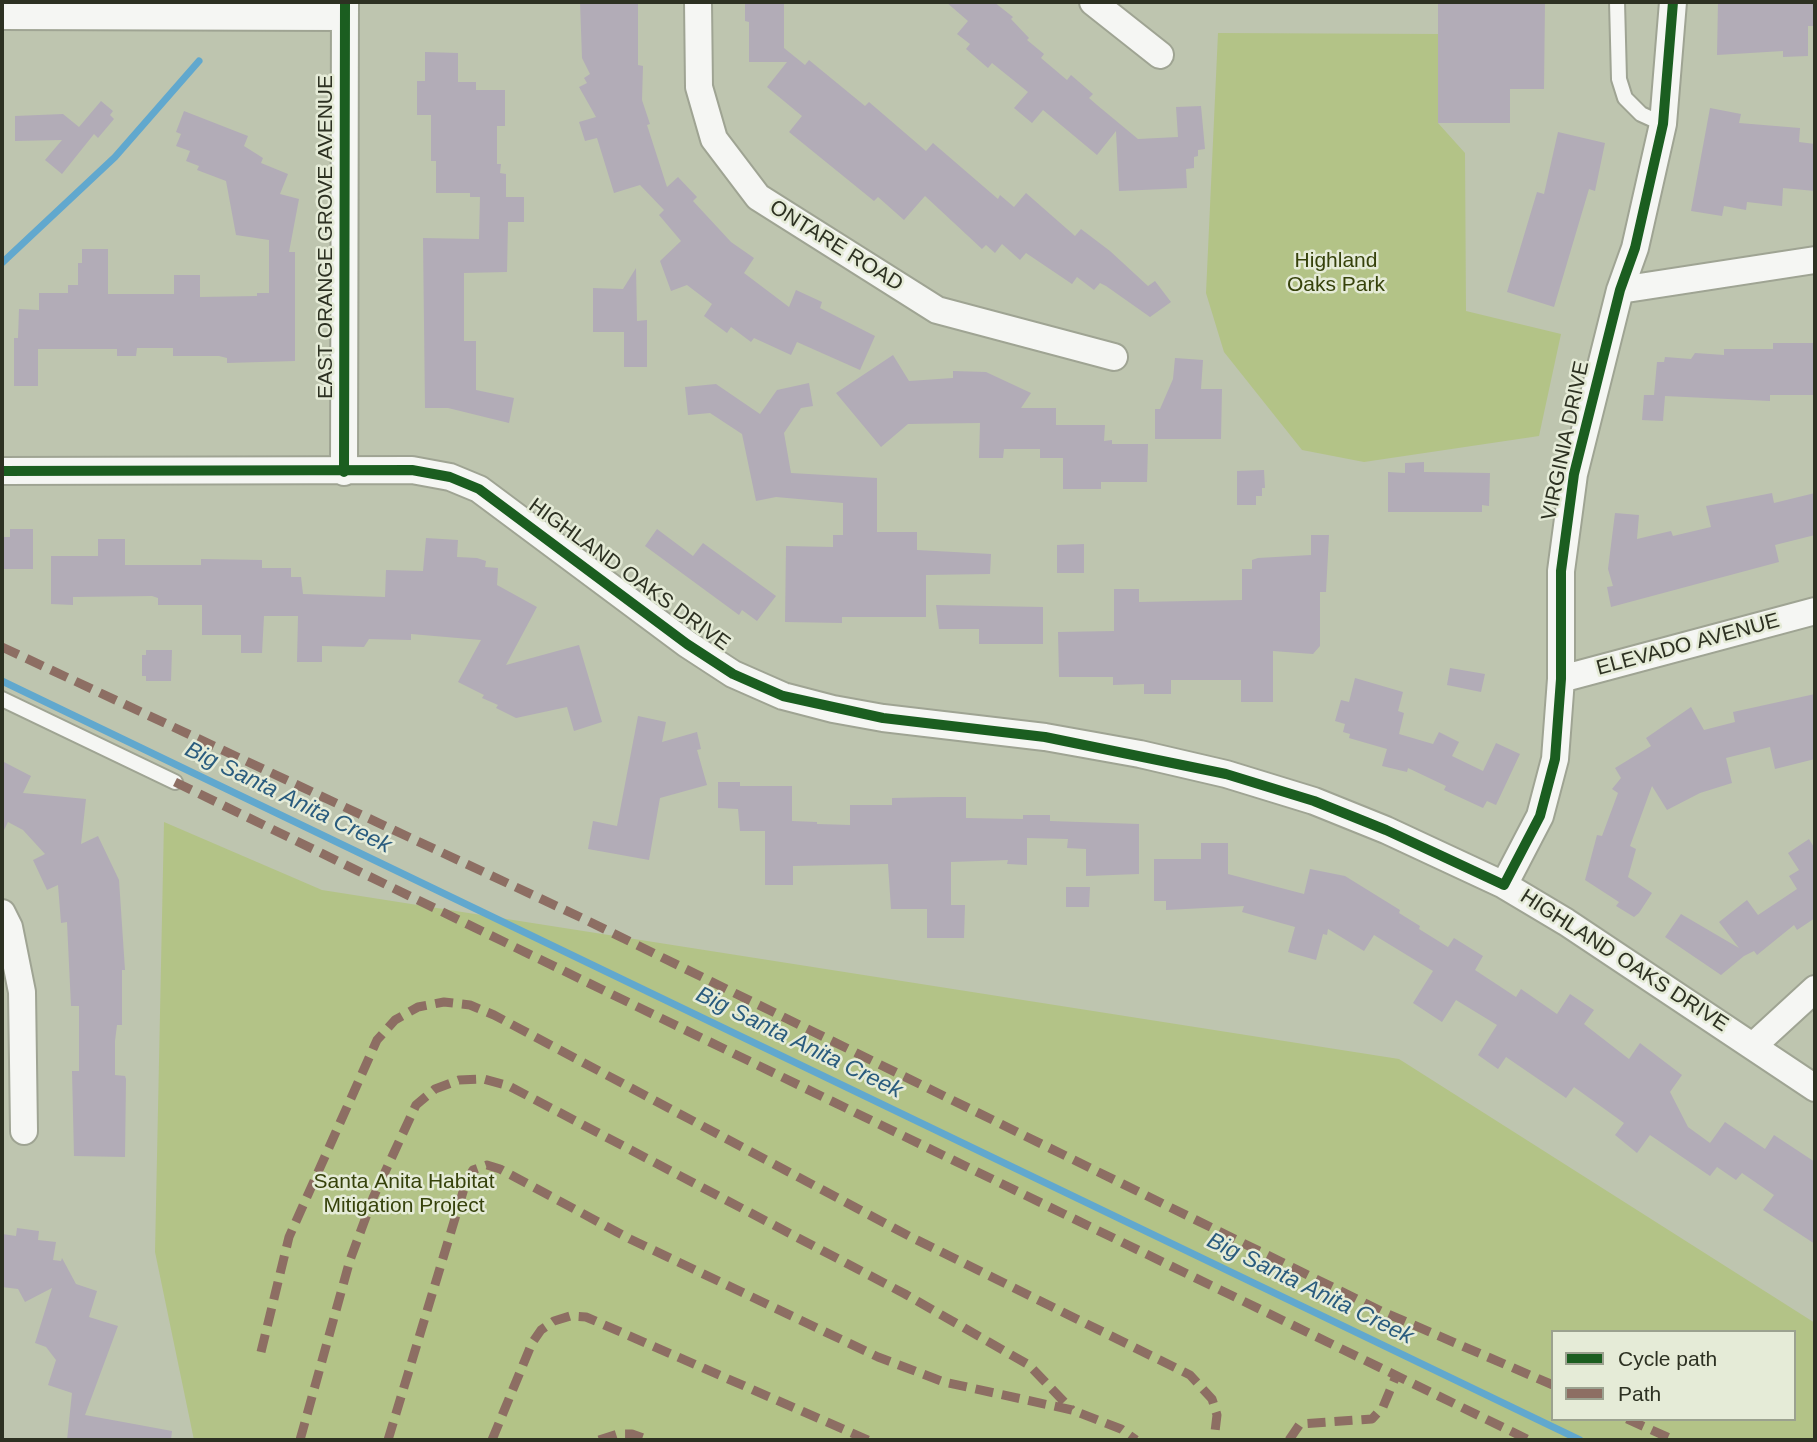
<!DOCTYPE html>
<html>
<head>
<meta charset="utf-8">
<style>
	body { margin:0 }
	#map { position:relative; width:1817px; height:1442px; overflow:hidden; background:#bec5af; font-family:Arial,sans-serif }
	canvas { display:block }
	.frame { position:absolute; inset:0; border:4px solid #2d3122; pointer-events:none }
	.legend { position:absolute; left:1551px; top:1330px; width:245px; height:91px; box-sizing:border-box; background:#e5ebd7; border:2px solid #9ba18f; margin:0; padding:9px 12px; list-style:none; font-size:21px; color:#2d3122 }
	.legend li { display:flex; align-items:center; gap:14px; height:35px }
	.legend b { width:35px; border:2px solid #9ba18f }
</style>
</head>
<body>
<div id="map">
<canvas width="1817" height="1442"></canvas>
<div class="frame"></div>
<ul class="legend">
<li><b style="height:9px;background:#1b5e20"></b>Cycle path</li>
<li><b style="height:9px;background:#8d6e63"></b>Path</li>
</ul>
</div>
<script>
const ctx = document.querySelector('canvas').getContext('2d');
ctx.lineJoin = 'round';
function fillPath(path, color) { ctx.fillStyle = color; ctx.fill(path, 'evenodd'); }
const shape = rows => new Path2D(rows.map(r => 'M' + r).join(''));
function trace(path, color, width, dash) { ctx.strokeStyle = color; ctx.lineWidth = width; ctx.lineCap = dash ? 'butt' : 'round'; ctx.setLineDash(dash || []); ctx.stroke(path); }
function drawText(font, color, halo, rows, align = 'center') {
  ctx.font = font + ' Arial,sans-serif'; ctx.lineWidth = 5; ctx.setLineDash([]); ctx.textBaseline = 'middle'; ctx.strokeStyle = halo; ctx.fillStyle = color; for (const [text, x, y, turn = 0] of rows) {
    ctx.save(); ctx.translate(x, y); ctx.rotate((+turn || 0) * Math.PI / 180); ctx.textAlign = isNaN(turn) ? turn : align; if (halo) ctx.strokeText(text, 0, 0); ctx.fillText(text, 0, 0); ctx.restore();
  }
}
fillPath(shape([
	[1218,33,1438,34,1438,123,1465,153,1466,311,1561,334,1539,436,1364,462,1302,450,1224,352,1206,293],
	[164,822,322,890,1399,1059,1815,1323,1815,1440,194,1440,155,1252],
	[1553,1332,1794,1332,1794,1419,1553,1419]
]), '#b3c387');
trace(shape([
	[2,263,115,157,199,61],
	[2,681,1580,1440]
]), '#61a8ce', 7);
fillPath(shape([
	[580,2,638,2,638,65,643,66,642,100,650,124,647,125,667,187,678,177,697,197,693,201,731,242,754,258,744,273,789,307,796,290,822,302,820,308,875,336,860,370,797,342,791,355,754,338,751,342,731,327,727,333,704,316,712,304,687,285,671,291,660,261,681,241,659,215,664,210,640,185,614,193,597,138,585,141,579,122,596,117,579,87,587,83,584,78,590,74,582,58],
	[745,2,784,2,784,48,805,65,809,60,865,106,869,102,926,151,933,143,998,199,1000,195,1014,207,1026,193,1075,236,1081,229,1110,251,1148,286,1155,281,1171,302,1150,317,1106,286,1100,283,1094,290,1077,277,1072,284,1026,253,1020,260,1002,244,995,253,986,245,982,249,925,196,904,220,878,197,874,201,789,132,802,116,767,87,787,62,749,62,749,22,745,21],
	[946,2,994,2,1013,17,1011,19,1029,38,1027,40,1044,54,1041,58,1067,80,1071,75,1093,94,1089,98,1097,105,1138,139,1178,137,1176,107,1201,106,1205,149,1198,150,1198,156,1194,157,1194,168,1186,169,1187,188,1119,191,1116,131,1097,155,1043,110,1032,123,1014,108,1028,92,992,63,988,68,966,49,970,44,957,34,968,21],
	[1438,2,1545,2,1544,89,1510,89,1510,123,1438,123],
	[1718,2,1815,2,1815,26,1808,26,1808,56,1783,57,1783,51,1717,55],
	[425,52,458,53,458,82,476,82,476,90,505,90,505,126,497,126,497,164,501,164,500,173,506,174,506,197,524,197,524,222,508,222,507,272,464,273,464,341,476,341,476,390,514,398,509,423,448,408,425,408,423,238,479,239,480,197,470,197,470,193,436,193,436,161,431,161,431,115,417,115,417,81,425,81],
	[101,101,113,111,110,115,114,119,98,138,94,134,62,174,45,160,62,140,15,141,15,116,63,114,79,127],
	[1710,108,1741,114,1739,123,1800,128,1799,142,1815,144,1815,191,1783,188,1782,206,1747,202,1746,210,1724,206,1722,216,1691,211],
	[184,111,248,136,244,146,263,158,261,163,288,174,280,194,299,199,289,252,295,252,295,361,227,363,227,358,219,356,173,356,173,348,137,348,136,356,117,356,117,349,38,349,38,386,14,386,14,338,18,338,19,309,39,310,39,293,68,293,68,285,78,285,78,263,82,263,82,249,108,249,108,294,174,294,174,275,200,275,200,297,257,296,257,293,269,293,269,240,236,235,226,181,197,170,199,166,186,161,190,151,176,146,181,134,176,132],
	[1558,132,1605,143,1595,191,1589,189,1554,307,1507,292,1537,192,1544,194],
	[636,268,637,321,647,320,647,367,624,367,624,332,593,332,593,288,623,289],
	[1773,343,1815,343,1815,395,1770,395,1770,401,1665,396,1663,421,1642,420,1644,395,1654,395,1657,362,1664,362,1665,357,1691,359,1695,353,1724,355,1724,349,1773,349],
	[893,355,909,381,953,378,953,371,986,372,1031,393,1021,408,1056,408,1056,425,1105,425,1104,441,1112,440,1112,444,1148,444,1147,482,1101,482,1101,489,1063,489,1063,458,1040,458,1040,449,1004,449,1003,458,979,458,980,423,908,424,881,447,836,393],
	[1175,358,1203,360,1201,389,1222,389,1221,439,1155,439,1155,409,1160,409,1173,379],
	[809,383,813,406,801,408,784,433,791,473,877,478,877,532,917,532,917,550,991,554,990,574,926,575,926,617,842,617,842,623,785,622,786,546,833,547,833,535,843,535,843,503,776,497,756,501,742,434,710,413,688,415,685,387,716,384,760,414,777,390],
	[1424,462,1424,472,1490,473,1489,506,1482,505,1482,512,1388,512,1388,472,1405,473,1405,463],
	[1264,470,1265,488,1262,488,1262,496,1256,496,1256,505,1237,505,1237,471],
	[1772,493,1774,503,1815,493,1815,535,1775,545,1779,562,1611,607,1607,587,1613,586,1608,569,1615,513,1639,515,1637,539,1671,531,1673,536,1711,527,1706,506],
	[10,529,33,529,33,569,2,569,2,537,10,537],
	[657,529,693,556,703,543,776,596,757,621,742,610,739,615,645,546],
	[1311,535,1329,535,1326,592,1320,592,1320,646,1313,654,1273,651,1273,702,1241,702,1241,680,1171,680,1171,694,1144,694,1144,684,1113,685,1113,677,1059,677,1058,632,1114,631,1114,589,1139,589,1139,602,1242,600,1242,569,1252,569,1252,560,1258,558,1311,555],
	[426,538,458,540,457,557,477,558,486,561,485,567,498,568,497,585,537,607,506,665,579,645,602,722,574,731,567,707,516,718,496,708,498,705,482,698,484,695,458,682,481,640,411,634,411,640,369,639,364,647,322,646,322,662,297,662,298,616,264,616,262,653,241,653,241,635,202,635,202,605,158,605,158,598,152,596,73,597,73,605,51,604,51,556,98,556,98,539,125,539,125,565,201,565,201,559,262,560,262,568,291,568,291,577,301,577,303,594,385,597,386,570,423,571],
	[1084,544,1084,573,1057,573,1057,545],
	[936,605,1043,607,1043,644,979,644,979,629,939,629],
	[146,650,172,650,171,681,146,681,146,676,142,676,142,655,146,655],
	[1450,668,1485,674,1481,692,1447,685],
	[1355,678,1403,692,1398,711,1404,713,1399,734,1433,744,1439,732,1459,742,1452,756,1483,771,1496,743,1520,754,1496,805,1487,801,1483,808,1444,790,1446,786,1408,768,1407,772,1382,766,1387,749,1349,738,1350,734,1343,732,1345,724,1335,721,1341,700,1349,702],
	[1815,694,1815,759,1775,769,1770,747,1726,758,1732,783,1700,793,1667,810,1652,786,1630,846,1636,849,1628,877,1652,893,1639,913,1634,917,1616,906,1619,902,1585,880,1597,835,1602,836,1618,793,1612,789,1621,778,1615,768,1651,746,1646,738,1691,707,1704,730,1735,722,1733,712],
	[638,716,666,722,662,742,697,732,701,749,697,750,707,785,660,798,649,860,588,849,593,821,617,826],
	[2,761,31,776,23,793,86,799,81,844,98,836,119,880,125,970,122,970,122,1025,117,1025,115,1041,115,1075,125,1076,126,1079,125,1157,74,1156,72,1071,79,1071,79,1006,71,1006,67,922,61,923,58,885,47,890,33,860,45,854,23,830,8,822,2,834],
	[718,782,740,782,740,786,792,786,792,821,817,822,817,824,850,825,850,805,892,805,892,798,940,797,966,797,966,818,1023,819,1023,815,1050,815,1050,821,1139,824,1139,874,1086,876,1086,849,1067,848,1068,839,1027,838,1027,865,1007,864,1008,860,951,862,951,905,965,905,964,938,927,938,927,909,891,909,888,864,793,866,793,885,765,885,765,831,740,831,738,809,718,808],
	[1809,839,1815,849,1815,918,1797,930,1794,925,1757,955,1754,951,1744,956,1721,975,1665,937,1681,914,1739,948,1719,922,1747,900,1758,915,1797,889,1789,876,1799,870,1788,853],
	[1201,843,1228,843,1228,874,1304,894,1310,869,1345,876,1400,910,1399,913,1420,926,1419,929,1448,947,1454,938,1483,956,1475,970,1516,997,1521,989,1557,1014,1570,994,1594,1010,1584,1024,1629,1059,1640,1043,1682,1075,1670,1092,1688,1127,1710,1143,1725,1122,1765,1149,1774,1135,1815,1162,1815,1244,1763,1210,1774,1195,1742,1173,1736,1180,1717,1167,1710,1176,1650,1135,1637,1153,1615,1135,1624,1123,1574,1087,1566,1098,1506,1057,1498,1069,1478,1055,1497,1025,1456,1000,1442,1022,1413,1003,1433,971,1374,935,1364,951,1328,929,1327,935,1323,934,1316,960,1288,952,1295,927,1242,912,1244,906,1166,910,1166,901,1154,901,1154,859,1201,859],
	[1066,887,1090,887,1089,907,1066,907],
	[17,1228,39,1231,38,1240,56,1242,53,1260,61,1261,62,1258,76,1284,97,1291,89,1317,118,1326,85,1415,172,1431,171,1440,67,1440,72,1393,48,1385,56,1360,46,1347,35,1343,52,1288,25,1302,18,1289,2,1287,2,1234,16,1236]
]), '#b2acb7');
const lane = shape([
	[1617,2,1619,79,1625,98,1641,114,1663,124],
	[2,699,175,782]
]);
const street = shape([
	[698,2,699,87,714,139,758,197,937,310,1114,357],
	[1093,2,1160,55],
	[2,16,345,17],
	[1620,290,1815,260],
	[2,471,412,470,450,477,479,489,687,644,733,674,783,696,833,709,883,718,1045,737,1140,754,1226,774,1314,801,1386,830,1504,885,1566,922,1815,1088],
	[344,472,345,2],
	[1561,679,1815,611],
	[1504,885,1540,816,1555,759,1561,679,1561,571,1574,474,1620,290,1635,248,1663,124,1673,2],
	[2,913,9,927,22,992,24,1131],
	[1754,1045,1815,989]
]);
trace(lane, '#9fa493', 18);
trace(street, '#9fa493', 30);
trace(lane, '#f5f6f3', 14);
trace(street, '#f5f6f3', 26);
trace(shape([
	[2,647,582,918,1381,1311,1553,1385],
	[175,782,1529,1440],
	[261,1352,289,1237,377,1040,395,1020,418,1007,444,1002,470,1005,494,1015,909,1236,1190,1375,1212,1399,1217,1415,1214,1440],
	[1627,1419,1674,1440],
	[300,1440,350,1260,373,1198,416,1105,435,1089,459,1080,484,1079,509,1086,905,1294,1029,1365,1072,1410],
	[388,1440,466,1182,473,1170,487,1165,500,1169,630,1239,878,1357,944,1382,1072,1410,1121,1429,1136,1440],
	[492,1440,532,1343,541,1330,554,1321,570,1316,586,1317,600,1323,868,1440],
	[599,1440,618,1434,632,1434,649,1440],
	[1289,1440,1300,1424,1372,1419,1383,1407,1396,1376]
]), '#8d6e63', 9, [18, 9]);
trace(shape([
	[2,471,412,470,450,477,479,489,687,644,733,674,783,696,883,718,1045,737,1226,774,1314,801,1386,830,1504,885,1540,816,1555,759,1561,679,1561,571,1574,474,1620,290,1635,248,1663,124,1673,2],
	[344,472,345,2]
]), '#1b5e20', 10);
drawText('21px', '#2d3122', '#e5ebd7', [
	["EAST ORANGE GROVE AVENUE",326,237,-90],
	["ONTARE ROAD",836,246,32],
	["VIRGINIA DRIVE",1566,441,-78],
	["HIGHLAND OAKS DRIVE",629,575,36],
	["ELEVADO AVENUE",1688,645,-15],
	["HIGHLAND OAKS DRIVE",1624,961,33]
]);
drawText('21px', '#36420b', '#e5ebd7', [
	["Highland",1336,261],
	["Oaks Park",1336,285],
	["Santa Anita Habitat",404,1182],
	["Mitigation Project",404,1206]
]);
drawText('italic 23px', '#2a5c7e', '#e5ebd7', [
	["Big Santa Anita Creek",288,798,26],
	["Big Santa Anita Creek",799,1043,26],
	["Big Santa Anita Creek",1310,1289,26]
]);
</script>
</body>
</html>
